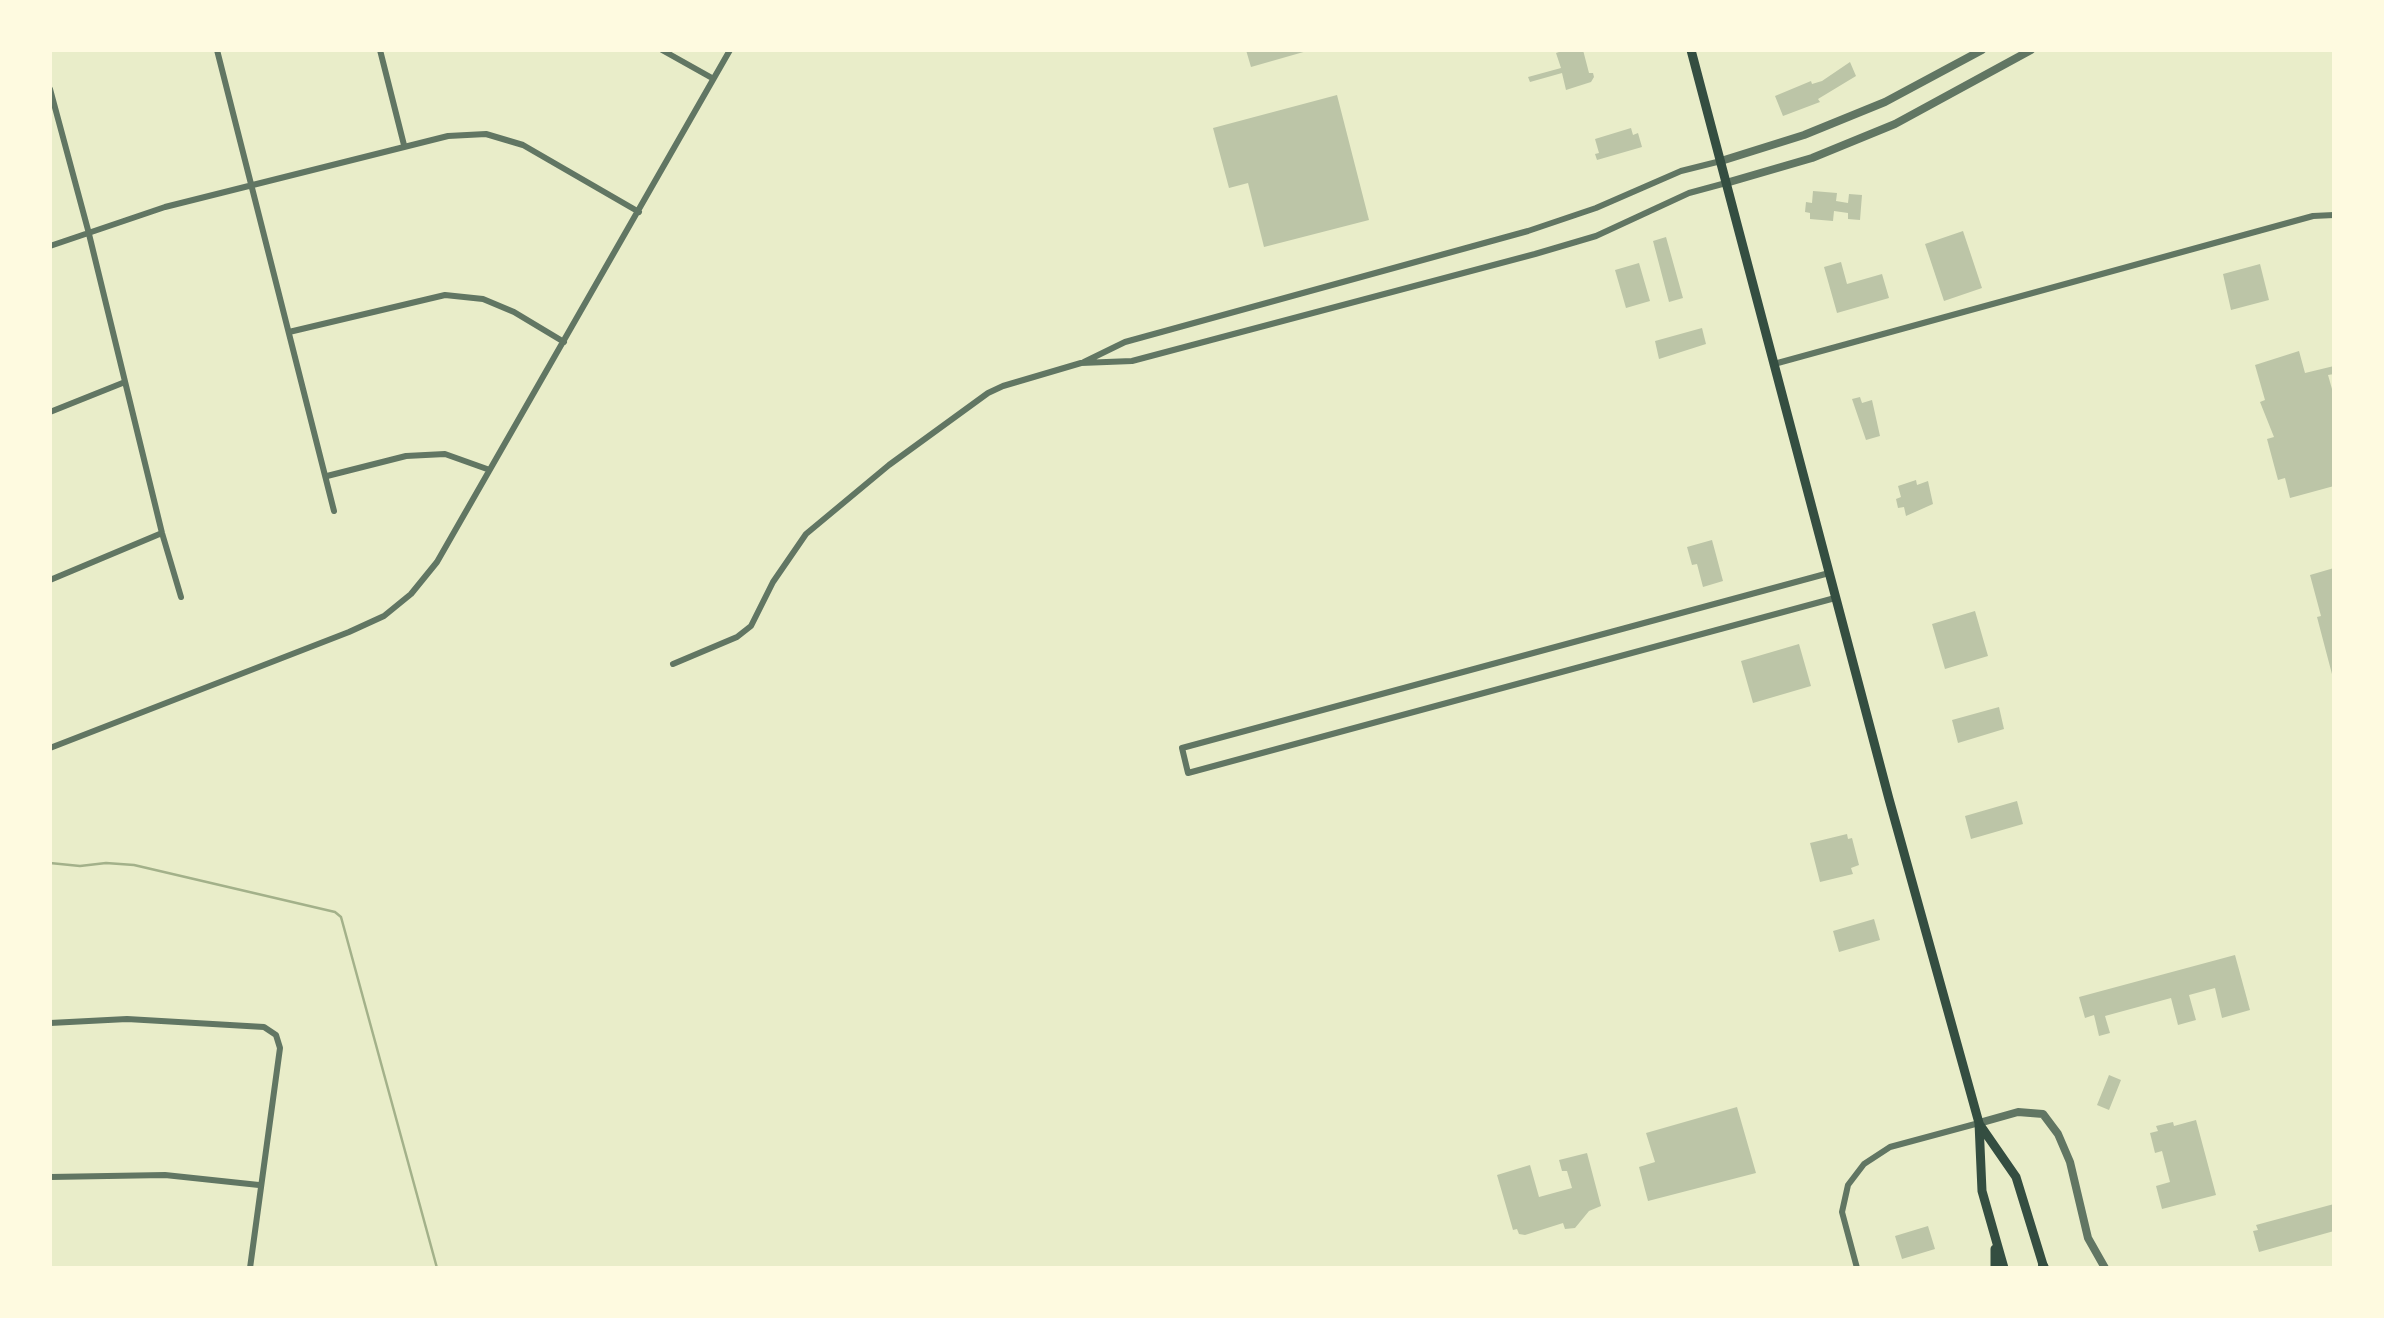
<!DOCTYPE html>
<html>
<head>
<meta charset="utf-8">
<style>
	body { margin:0 }
	#map { position:relative; width:2384px; height:1318px; overflow:hidden; background:#e9edc9; font-family:Mulish,sans-serif }
	canvas { display:block }
	.frame { position:absolute; inset:0; border:52px solid #fefae0; pointer-events:none }
</style>
</head>
<body>
<div id="map">
<canvas width="2384" height="1318"></canvas>
<div class="frame"></div>
</div>
<script>
const ctx = document.querySelector('canvas').getContext('2d');
ctx.lineJoin = 'round';
const shape = rows => new Path2D(rows.map(r => 'M' + r).join(''));
function trace(path, color, width, dash) { ctx.strokeStyle = color; ctx.lineWidth = width; ctx.lineCap = dash ? 'butt' : 'round'; ctx.setLineDash(dash || []); ctx.stroke(path); }
function fillPath(path, color) { ctx.fillStyle = color; ctx.fill(path, 'evenodd'); }
trace(shape([
	[50,863,80,866,106,863,134,865,335,912,341,917,437,1268]
]), '#a3b18a', 2.5);
fillPath(shape([
	[1246,50,1307,50,1307,51,1251,67],
	[1565,50,1583,50,1589,73,1593,73,1594,77,1591,82,1566,90,1562,73,1530,82,1528,77,1561,68,1556,53],
	[1850,62,1856,76,1818,99,1820,102,1783,116,1775,96,1811,81,1812,84,1822,81],
	[1337,95,1369,220,1264,247,1248,183,1229,188,1213,128],
	[1631,128,1633,135,1638,133,1642,147,1597,160,1595,154,1599,153,1595,139],
	[1813,191,1837,193,1836,201,1848,203,1849,194,1862,195,1860,220,1848,219,1848,213,1834,211,1833,221,1810,219,1810,213,1805,212,1806,202,1812,203],
	[1963,231,1982,288,1944,301,1925,244],
	[1666,237,1683,298,1669,302,1653,241],
	[1841,262,1847,284,1882,274,1889,298,1837,313,1824,267],
	[1639,263,1650,301,1626,308,1615,270],
	[2260,264,2269,300,2231,310,2223,274],
	[1702,328,1706,344,1659,359,1655,341],
	[2299,351,2305,373,2334,366,2334,374,2328,375,2334,396,2334,486,2290,498,2285,478,2278,480,2267,439,2274,437,2260,402,2265,400,2255,365],
	[1860,397,1862,403,1872,400,1880,436,1866,440,1852,399],
	[1916,480,1917,485,1928,481,1933,504,1906,516,1904,507,1898,508,1896,499,1901,497,1898,486],
	[1712,540,1723,581,1703,587,1697,564,1692,565,1687,547],
	[2334,568,2334,678,2333,678,2317,617,2321,616,2310,575],
	[1975,611,1988,656,1945,669,1932,624],
	[1799,644,1811,686,1753,703,1741,661],
	[1999,707,2004,729,1958,743,1952,720],
	[2017,801,2023,824,1971,839,1965,816],
	[1847,834,1848,839,1852,838,1859,865,1851,868,1853,874,1820,882,1810,843],
	[1874,919,1880,940,1839,952,1833,931],
	[2235,955,2250,1010,2222,1018,2215,988,2189,995,2196,1020,2178,1025,2171,998,2105,1016,2110,1033,2099,1036,2094,1015,2085,1018,2079,997],
	[2109,1075,2121,1080,2109,1110,2097,1105],
	[1737,1107,1756,1173,1648,1201,1639,1167,1655,1162,1646,1133],
	[2196,1120,2216,1195,2162,1209,2156,1186,2170,1182,2162,1151,2155,1153,2150,1133,2158,1131,2156,1126,2173,1122,2174,1126],
	[1587,1153,1601,1206,1589,1211,1575,1228,1565,1229,1563,1223,1525,1235,1519,1234,1517,1229,1513,1230,1497,1175,1530,1165,1539,1197,1572,1188,1567,1171,1562,1171,1559,1160],
	[2334,1204,2334,1231,2259,1252,2253,1231,2258,1230,2256,1225],
	[1928,1226,1935,1249,1902,1259,1895,1236]
]), '#bcc5a7');
trace(shape([
	[217,50,334,511],
	[380,50,404,145],
	[662,50,712,78],
	[50,89,88,230,162,533,181,597],
	[50,246,165,207,448,136,486,134,523,145,639,212],
	[289,332,445,295,483,299,514,312,564,342],
	[1084,362,1125,342,1528,231,1596,208,1681,171,1721,161],
	[1774,364,2313,216,2334,215],
	[50,412,125,382],
	[327,476,406,456,445,454,487,469],
	[1829,573,1182,748,1188,773,1835,598],
	[50,580,162,533],
	[673,664,737,637,751,626,773,582,806,534,889,465,988,393,1003,386,1081,363,1132,361,1535,254,1596,236,1689,193,1726,183],
	[50,748,349,632,384,616,411,594,437,562,730,50],
	[50,1023,127,1019,264,1027,276,1035,280,1048,250,1268],
	[50,1177,165,1175,259,1185],
	[1857,1268,1842,1212,1848,1185,1864,1164,1890,1147,1979,1123]
]), '#617663', 6);
trace(shape([
	[1721,161,1804,135,1885,102,1982,50],
	[1726,183,1812,158,1895,124,2031,50],
	[1979,1123,2018,1112,2043,1114,2058,1134,2070,1162,2088,1238,2105,1268]
]), '#617663', 8);
trace(shape([
	[1691,50,1889,799,1979,1123,1982,1191,2004,1268],
	[1980,1125,2016,1177,2044,1268],
	[1995,1249,1995,1268]
]), '#344e41', 9);
trace(shape([
	[2043,1266,2044,1268]
]), '#344e41', 10);
</script>
</body>
</html>
